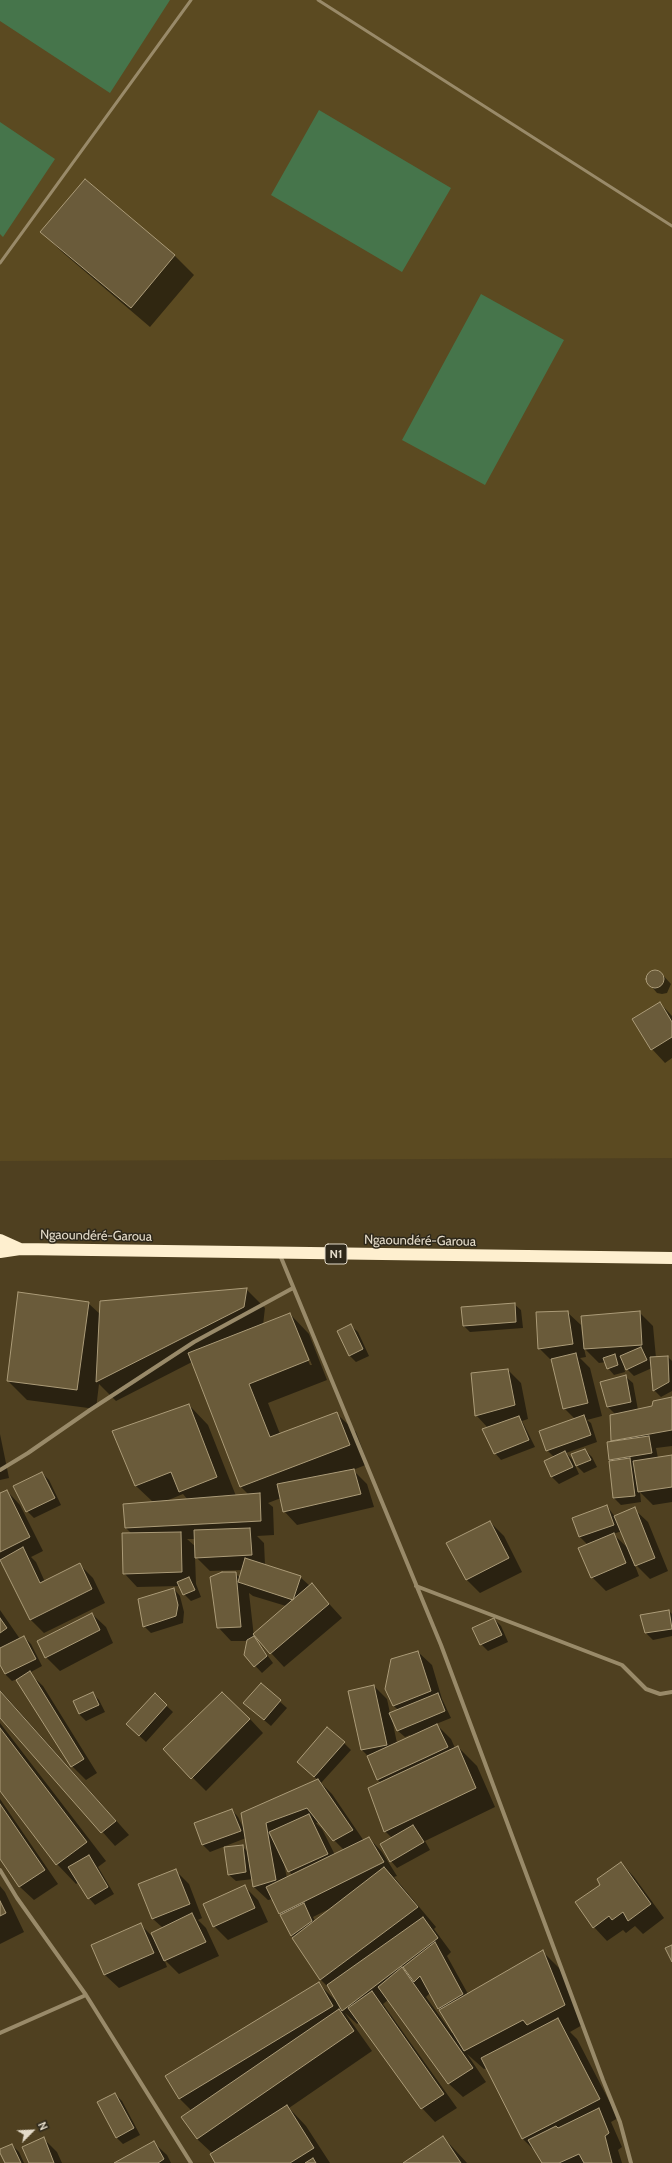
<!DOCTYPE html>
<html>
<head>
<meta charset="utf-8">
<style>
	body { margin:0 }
	#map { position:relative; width:672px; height:2163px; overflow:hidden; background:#4f4020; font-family:Cabin,sans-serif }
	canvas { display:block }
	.north { position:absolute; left:12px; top:2111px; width:40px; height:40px; -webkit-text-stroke:3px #2e281a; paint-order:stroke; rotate:66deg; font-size:11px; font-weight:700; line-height:16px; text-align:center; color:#e3dac8 }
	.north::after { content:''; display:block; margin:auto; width:14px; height:18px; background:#e3dac8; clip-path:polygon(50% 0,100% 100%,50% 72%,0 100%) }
</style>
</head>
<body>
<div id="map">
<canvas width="672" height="2163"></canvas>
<div class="north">N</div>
</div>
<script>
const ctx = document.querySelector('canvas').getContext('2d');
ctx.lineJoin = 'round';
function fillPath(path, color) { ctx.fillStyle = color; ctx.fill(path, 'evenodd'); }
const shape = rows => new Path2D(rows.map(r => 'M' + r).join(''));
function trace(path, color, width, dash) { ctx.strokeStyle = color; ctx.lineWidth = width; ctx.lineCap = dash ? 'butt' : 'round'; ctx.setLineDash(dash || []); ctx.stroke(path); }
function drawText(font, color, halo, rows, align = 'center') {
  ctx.font = font + ' Cabin,sans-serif'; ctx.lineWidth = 3; ctx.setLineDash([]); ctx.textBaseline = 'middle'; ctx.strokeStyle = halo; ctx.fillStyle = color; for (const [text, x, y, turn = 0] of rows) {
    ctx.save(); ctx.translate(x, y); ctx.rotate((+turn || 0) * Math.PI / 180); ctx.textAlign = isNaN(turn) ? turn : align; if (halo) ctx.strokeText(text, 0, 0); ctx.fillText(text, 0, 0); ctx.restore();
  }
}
fillPath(shape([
	[0,0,672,0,672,1158,0,1161]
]), '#5b4a21');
fillPath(shape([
	[0,0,170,0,110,93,0,21],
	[319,110,451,188,402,272,271,195],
	[0,122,55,159,3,237,0,234],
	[481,294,564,340,485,485,402,440]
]), '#46754b');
fillPath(shape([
	[85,180,175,256,194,275,150,327,61,251,42,232],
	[655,970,660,972,671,984,667,993,662,994,657,993,646,980,647,975],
	[660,1003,672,1016,672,1058,665,1063,652,1049],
	[246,1289,265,1308,263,1325,290,1314,309,1334,327,1380,268,1403,280,1434,336,1413,356,1432,368,1464,353,1470,367,1484,374,1507,297,1525,284,1511,281,1498,268,1503,273,1507,274,1535,257,1536,264,1543,265,1565,300,1577,310,1586,311,1584,342,1618,284,1667,271,1653,286,1606,253,1596,249,1593,254,1637,273,1663,262,1673,245,1655,248,1641,231,1641,218,1627,235,1573,240,1578,243,1570,210,1571,195,1556,196,1584,201,1597,191,1601,184,1594,180,1586,137,1587,124,1573,132,1534,126,1528,153,1502,136,1486,113,1432,189,1405,208,1425,236,1496,249,1495,241,1487,192,1362,116,1401,99,1384,96,1409,27,1400,8,1381,88,1303,100,1314],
	[298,1336,300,1336,312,1365,310,1365],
	[183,1494,188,1500,166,1501],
	[187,1539,195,1539,196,1547],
	[514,1304,521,1310,523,1328,470,1332,463,1325],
	[567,1312,581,1325,582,1335,639,1312,653,1326,656,1358,668,1357,672,1361,672,1391,661,1397,654,1390,652,1368,634,1376,627,1369,622,1357,625,1372,614,1375,608,1368,606,1362,599,1363,584,1348,586,1357,580,1358,590,1368,602,1416,587,1420,591,1423,597,1442,566,1453,572,1459,579,1474,559,1484,552,1477,545,1462,554,1457,547,1450,575,1419,564,1408,553,1362,539,1348],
	[351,1326,358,1332,369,1356,356,1362,349,1355],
	[508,1370,521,1383,528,1419,522,1421,535,1447,501,1460,495,1453,488,1428,476,1415],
	[626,1377,633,1383,638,1410,653,1407,672,1398,672,1446,656,1448,658,1458,672,1456,672,1502,653,1505,640,1492,641,1502,621,1505,614,1498,608,1443,614,1442,612,1440,616,1415,608,1407,601,1383],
	[0,1434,9,1478,0,1480],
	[585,1450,592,1457,597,1467,584,1473,577,1466,573,1455],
	[42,1473,49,1480,61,1505,34,1518,27,1511],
	[7,1491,20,1505,43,1551,31,1557,36,1562,45,1582,79,1564,93,1578,105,1603,44,1633,30,1619,5,1567,0,1562,0,1494],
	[607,1506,615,1517,634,1509,648,1522,668,1571,650,1579,634,1563,639,1576,606,1591,592,1577,592,1543,591,1542,587,1544,580,1537,573,1519],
	[622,1531,630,1550,613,1534],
	[490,1522,504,1536,522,1572,480,1593,467,1580],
	[174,1589,180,1596,184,1612,183,1623,151,1633,144,1626],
	[0,1610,20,1639,24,1637,31,1644,42,1666,29,1673,43,1686,97,1773,86,1780,72,1766,17,1679,12,1681,5,1674,1,1665,0,1666],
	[669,1611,672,1614,672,1636,653,1640,646,1633],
	[92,1614,106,1627,113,1643,60,1671,46,1657,38,1641],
	[494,1619,501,1626,508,1642,488,1651,481,1644],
	[418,1652,432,1665,442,1699,451,1718,436,1724,451,1739,455,1748,458,1747,477,1766,495,1807,425,1841,430,1850,397,1868,391,1861,392,1838,385,1831,381,1783,378,1780,367,1755,362,1750,349,1691,374,1686,387,1699,390,1713,398,1710,394,1706],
	[392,1719,398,1731,405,1737,410,1735,411,1737,397,1743],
	[261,1685,287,1708,271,1726,244,1703],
	[0,1690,129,1835,115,1846,0,1716],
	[92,1693,99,1700,105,1712,86,1721,79,1714],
	[155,1695,173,1712,146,1742,134,1731],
	[250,1719,263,1733,206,1791,164,1749],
	[0,1723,106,1861,98,1867,114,1894,95,1905,89,1898,79,1882,76,1884,57,1864,0,1790],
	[344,1743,351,1750,321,1783,332,1794,364,1841,369,1838,382,1852,397,1876,394,1877,436,1927,434,1929,451,1952,447,1956,468,1994,542,1951,562,1971,584,2024,570,2032,577,2039,618,2118,611,2122,622,2147,618,2150,622,2163,543,2163,538,2154,523,2139,487,2068,484,2069,467,2054,486,2082,463,2097,449,2084,388,2000,383,2004,457,2108,435,2122,422,2108,360,2022,357,2024,345,2013,372,2051,289,2108,306,2126,330,2163,216,2163,212,2153,197,2139,192,2111,180,2099,166,2076,319,1984,337,2002,330,1989,321,1980,292,1936,273,1899,268,1900,254,1887,253,1879,236,1881,229,1875,242,1846,248,1852,246,1838,210,1852,203,1845,195,1824,232,1810,238,1817,244,1829,318,1780,305,1769],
	[319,1822,334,1840,344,1850,335,1855,322,1829,316,1823],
	[284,1864,292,1875,287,1878],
	[329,1909,330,1910,315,1921,313,1917],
	[430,1993,453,2032,452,2033,426,1997],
	[0,1799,58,1884,34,1900,20,1887,0,1858],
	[621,1863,634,1877,664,1918,643,1934,635,1926,626,1933,623,1930,607,1941,594,1927,602,1885],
	[175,1870,189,1884,202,1918,198,1920,206,1928,219,1956,179,1974,164,1959,167,1967,119,1988,105,1975,92,1946,140,1924,155,1939,163,1928,153,1919],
	[0,1886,5,1892,24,1932,0,1944],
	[245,1887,258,1900,268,1922,228,1940,214,1926],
	[115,2094,122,2101,140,2135,123,2144,116,2137],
	[443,2137,467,2163,404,2163],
	[44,2139,57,2152,62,2163,30,2163],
	[153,2142,167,2155,171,2163,116,2163],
	[12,2145,19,2152,24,2163,6,2163,0,2151]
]), '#0007');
const building = shape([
	[85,179,175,255,131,308,40,232,85,179],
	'646 979a9 9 0 1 1 18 0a9 9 0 1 1-18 0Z',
	[660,1002,672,1022,672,1037,651,1050,632,1019,660,1002],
	[247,1288,244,1307,96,1382,100,1301,247,1288],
	[18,1292,89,1302,77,1390,7,1381,18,1292],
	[515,1303,516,1322,463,1326,461,1307,515,1303],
	[568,1311,573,1344,538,1349,536,1312,568,1311],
	[640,1311,642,1345,584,1349,581,1316,640,1311],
	[290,1313,309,1360,249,1384,270,1437,337,1412,350,1445,240,1487,188,1353,290,1313],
	[351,1324,363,1349,349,1356,337,1331,351,1324],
	[641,1347,647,1360,626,1370,620,1356,641,1347],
	[576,1353,588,1403,563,1409,551,1359,576,1353],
	[615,1354,618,1365,607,1369,603,1358,615,1354],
	[668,1356,669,1382,653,1391,650,1357,668,1356],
	[508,1369,515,1405,475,1416,471,1373,508,1369],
	[626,1375,631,1402,607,1407,600,1382,626,1375],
	[672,1397,672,1430,611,1441,610,1415,652,1406,653,1401,672,1397],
	[189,1404,217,1477,179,1492,171,1472,135,1486,112,1431,189,1404],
	[584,1415,591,1435,546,1451,539,1431,584,1415],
	[519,1416,529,1440,494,1454,482,1429,519,1416],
	[649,1436,652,1453,609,1460,607,1442,649,1436],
	[585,1449,591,1460,576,1466,571,1454,585,1449],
	[565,1451,573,1467,551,1477,544,1461,565,1451],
	[672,1455,672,1487,638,1492,633,1461,672,1455],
	[630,1458,635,1496,613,1498,609,1461,630,1458],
	[354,1469,361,1494,283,1512,277,1484,354,1469],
	[42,1472,55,1498,26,1512,13,1486,42,1472],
	[7,1490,30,1537,0,1552,0,1493,7,1490],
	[260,1493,261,1521,125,1528,123,1504,260,1493],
	[607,1505,614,1525,579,1537,572,1518,607,1505],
	[635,1507,655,1558,635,1566,614,1516,635,1507],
	[490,1521,509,1558,466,1580,446,1543,490,1521],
	[250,1528,252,1555,195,1558,194,1530,250,1528],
	[181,1532,182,1572,123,1574,122,1533,181,1532],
	[614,1533,626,1563,591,1578,578,1548,614,1533],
	[23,1547,40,1583,80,1563,92,1589,30,1620,0,1560,23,1547],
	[245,1558,301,1576,293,1600,238,1582,245,1558],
	[222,1572,236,1572,241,1627,217,1628,210,1577,222,1572],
	[189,1577,195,1590,183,1595,177,1582,189,1577],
	[312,1583,329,1604,270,1654,253,1634,312,1583],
	[174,1588,178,1605,176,1616,143,1627,138,1599,174,1588],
	[669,1610,672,1629,645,1633,640,1615,669,1610],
	[92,1613,100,1630,45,1658,37,1641,92,1613],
	[0,1618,7,1628,0,1633,0,1618],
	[494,1618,502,1635,480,1645,472,1628,494,1618],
	[24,1636,36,1659,5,1674,0,1665,0,1648,24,1636],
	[254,1636,267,1656,254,1667,244,1655,247,1640,254,1636],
	[418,1651,431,1691,393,1706,385,1689,391,1659,418,1651],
	[30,1671,84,1759,71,1767,16,1680,30,1671],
	[261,1683,281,1700,264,1720,243,1703,261,1683],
	[374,1685,387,1745,361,1750,348,1691,374,1685],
	[0,1691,116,1821,101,1833,0,1718,0,1691],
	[93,1692,99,1705,79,1714,73,1701,93,1692],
	[222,1692,250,1719,191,1779,163,1749,222,1692],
	[155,1693,167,1705,139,1736,126,1724,155,1693],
	[438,1693,445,1711,397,1731,389,1713,438,1693],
	[437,1724,448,1747,377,1780,367,1756,437,1724],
	[327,1727,345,1742,314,1777,297,1762,327,1727],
	[0,1728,87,1842,56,1865,0,1791,0,1728],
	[458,1746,476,1788,384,1832,368,1788,458,1746],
	[318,1779,353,1830,333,1841,307,1808,266,1823,276,1880,253,1887,241,1813,318,1779],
	[0,1804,45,1870,19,1887,0,1859,0,1804],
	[232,1809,241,1831,202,1845,194,1823,232,1809],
	[309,1814,328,1854,288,1872,269,1832,309,1814],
	[413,1825,424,1842,390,1862,380,1844,413,1825],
	[369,1837,384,1862,279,1914,266,1887,369,1837],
	[243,1845,246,1872,228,1875,224,1847,243,1845],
	[89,1855,108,1887,88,1899,68,1867,89,1855],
	[621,1862,651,1904,628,1921,623,1912,612,1920,609,1916,593,1928,575,1902,600,1885,597,1879,621,1862],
	[384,1867,418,1907,320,1980,292,1938,384,1867],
	[176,1869,190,1904,152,1919,138,1884,176,1869],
	[245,1885,255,1908,213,1927,203,1904,245,1885],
	[0,1901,6,1913,0,1916,0,1901],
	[304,1903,312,1921,291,1936,280,1915,304,1903],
	[192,1913,206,1942,164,1961,151,1933,192,1913],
	[423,1917,438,1938,342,2011,327,1985,423,1917],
	[141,1923,154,1953,104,1975,91,1945,141,1923],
	[435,1942,463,1994,438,2009,420,1976,414,1982,403,1967,435,1942],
	[672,1945,672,1962,665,1948,672,1945],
	[543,1950,565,2005,527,2025,523,2020,464,2051,439,2010,543,1950],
	[402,1967,473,2068,448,2084,378,1987,402,1967],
	[319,1982,333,2006,179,2099,165,2076,319,1982],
	[372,1991,444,2094,421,2109,348,2008,372,1991],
	[339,2009,354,2031,197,2139,181,2117,339,2009],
	[558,2018,600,2099,522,2139,481,2058,558,2018],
	[115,2093,134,2128,116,2138,97,2102,115,2093],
	[287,2105,314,2148,290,2163,215,2163,210,2154,287,2105],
	[599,2108,609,2133,605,2136,612,2163,584,2163,579,2154,559,2163,542,2163,528,2140,556,2126,558,2128,599,2108],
	[443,2136,461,2163,403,2163,443,2136],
	[44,2137,54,2163,29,2163,22,2147,44,2137],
	[154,2141,164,2159,158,2163,114,2163,154,2141],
	[12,2144,21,2163,5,2163,0,2153,0,2149,12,2144],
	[313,2158,316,2163,305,2163,313,2158]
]);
fillPath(building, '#6a5b3a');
trace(building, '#ab9b78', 1);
trace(shape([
	[318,0,672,226],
	[0,263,191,0]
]), '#998a69', 3);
trace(shape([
	[280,1255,441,1645,603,2080,620,2122,631,2163],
	[0,1470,28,1453,90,1410,194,1342,293,1288],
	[416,1586,622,1665,646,1689,660,1694,672,1692],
	[0,1870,17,1898,86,1995,191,2163],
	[0,2033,86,1995]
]), '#998a69', 4);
trace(shape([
	[0,1240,20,1249],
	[0,1252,20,1249,672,1258]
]), '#feefcf', 12);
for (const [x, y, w] of [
	[336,1254,22]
]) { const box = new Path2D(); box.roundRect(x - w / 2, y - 10, w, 20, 3); ctx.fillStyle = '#2e281a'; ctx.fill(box); trace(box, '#e3dac8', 1); }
drawText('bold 12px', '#e3dac8', null, [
	["N1",336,1254]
]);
drawText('13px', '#e3dac8', '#2e281a', [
	["Ngaoundéré-Garoua",96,1236,1],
	["Ngaoundéré-Garoua",420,1241,1]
]);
</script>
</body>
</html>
